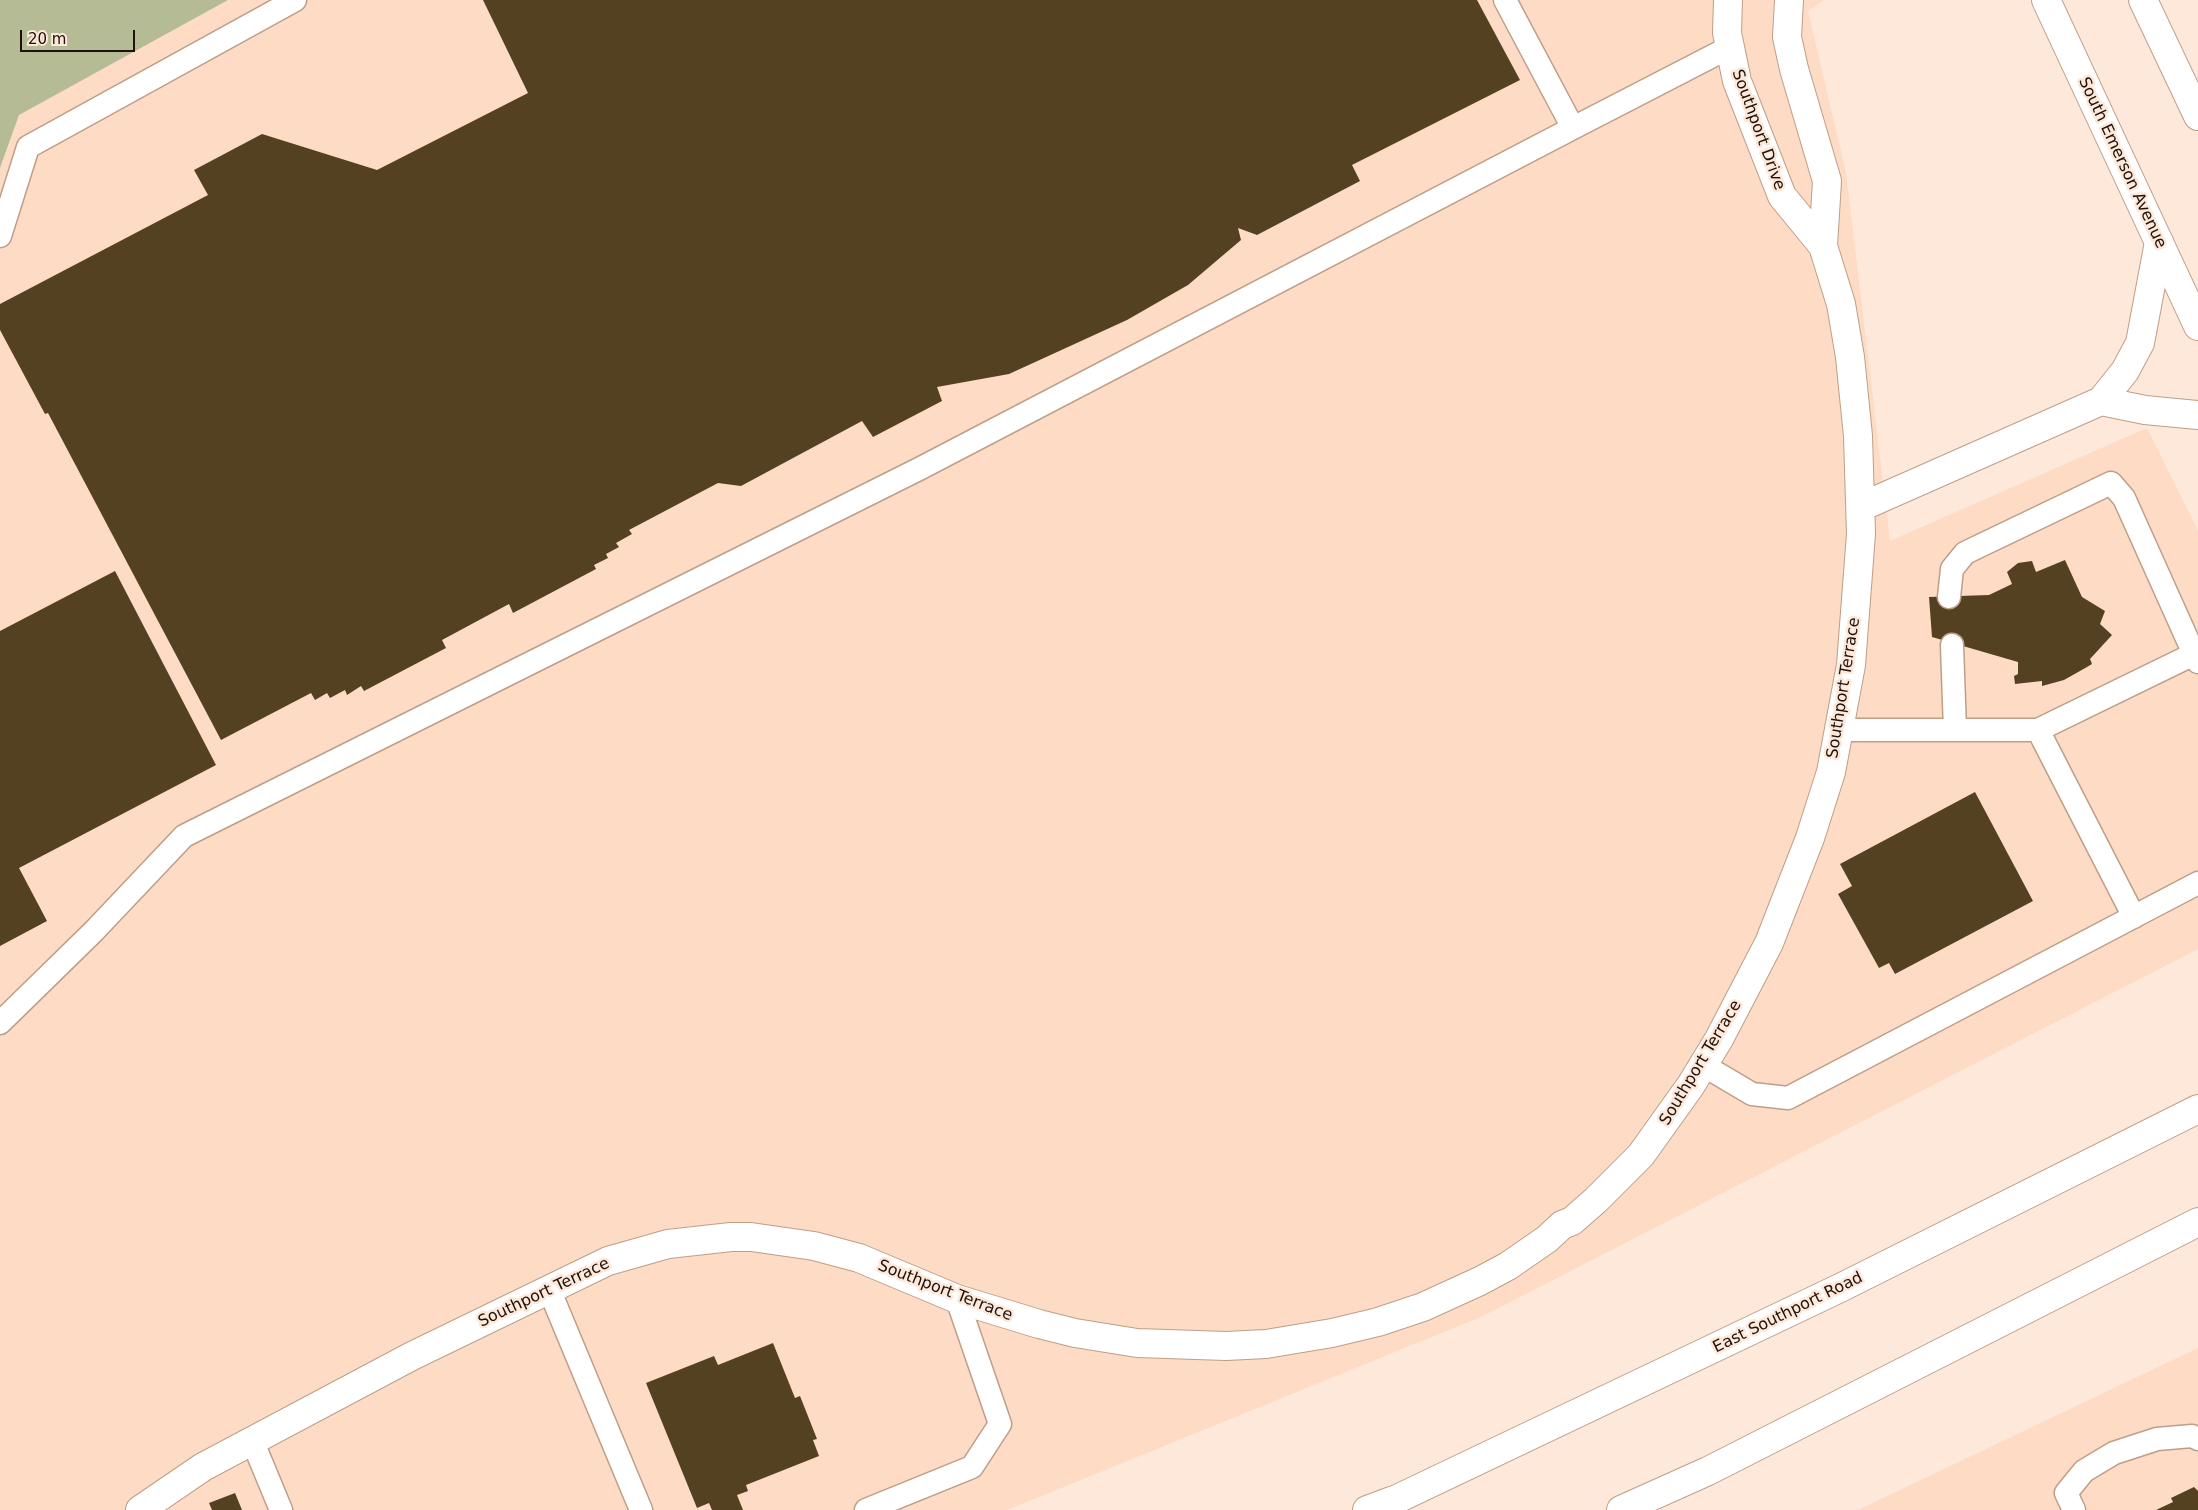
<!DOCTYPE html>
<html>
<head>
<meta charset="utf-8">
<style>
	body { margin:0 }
	#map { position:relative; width:2198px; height:1510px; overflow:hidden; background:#fde8da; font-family:"DejaVu Sans",sans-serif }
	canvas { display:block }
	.scale { position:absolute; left:20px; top:30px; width:115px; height:22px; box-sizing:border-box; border:2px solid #1d1109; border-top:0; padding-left:6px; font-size:15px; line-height:18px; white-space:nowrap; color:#1d1109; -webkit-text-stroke:4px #fde8da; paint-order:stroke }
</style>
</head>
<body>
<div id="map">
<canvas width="2198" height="1510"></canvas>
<div class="scale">20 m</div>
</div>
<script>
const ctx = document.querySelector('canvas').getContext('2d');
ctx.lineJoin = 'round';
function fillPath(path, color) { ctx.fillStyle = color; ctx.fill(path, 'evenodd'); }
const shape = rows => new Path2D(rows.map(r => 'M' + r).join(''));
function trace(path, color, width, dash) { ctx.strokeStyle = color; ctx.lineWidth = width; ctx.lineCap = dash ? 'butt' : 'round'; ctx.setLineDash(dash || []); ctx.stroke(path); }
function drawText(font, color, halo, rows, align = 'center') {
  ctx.font = font + ' "DejaVu Sans",sans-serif'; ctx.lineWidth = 5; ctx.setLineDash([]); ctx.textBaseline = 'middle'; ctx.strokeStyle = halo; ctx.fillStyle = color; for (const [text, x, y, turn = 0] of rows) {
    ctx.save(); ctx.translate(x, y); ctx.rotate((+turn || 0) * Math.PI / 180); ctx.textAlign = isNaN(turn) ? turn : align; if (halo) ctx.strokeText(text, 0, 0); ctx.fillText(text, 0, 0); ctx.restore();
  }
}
fillPath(shape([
	[228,0,1824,0,1808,11,1846,173,1890,541,2147,428,2198,531,2198,949,1483,1316,1007,1510,0,1510,0,168,19,115],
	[2198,1348,2198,1510,1858,1510]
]), '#fddbc5');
fillPath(shape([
	[0,0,228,0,19,115,0,168]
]), '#b5bb95');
fillPath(shape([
	[483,0,1477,0,1520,80,1352,165,1360,181,1257,235,1238,228,1241,240,1188,285,1127,320,1009,374,937,387,942,401,873,437,862,421,741,486,718,483,629,530,632,534,616,543,619,547,606,554,608,558,594,565,596,569,513,613,509,604,442,640,446,648,364,691,361,686,347,695,345,690,330,698,327,693,315,700,311,693,221,740,48,413,45,414,0,330,0,304,208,195,194,170,262,134,377,170,528,93],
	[2065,560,2082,597,2105,611,2100,624,2112,635,2090,659,2092,664,2087,667,2064,680,2042,686,2042,681,2015,684,2014,676,2018,674,2018,662,1932,637,1929,597,1989,595,2012,584,2007,572,2018,563,2032,561,2036,572],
	[115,571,216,765,19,868,47,921,0,946,0,631],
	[1975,792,2033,901,1895,974,1889,963,1879,968,1838,894,1852,886,1840,864],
	[773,1343,795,1398,800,1396,817,1439,813,1440,819,1456,746,1485,748,1491,737,1495,743,1510,712,1510,709,1503,697,1508,646,1383,714,1356,718,1365],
	[2194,1487,2198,1491,2198,1510,2156,1510,2173,1502,2171,1498],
	[235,1493,242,1510,212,1510,209,1503]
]), '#544122');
const service = shape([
	[1505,0,1573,128,1730,47],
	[0,236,28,147,295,0],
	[1949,597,1952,569,1965,553,2111,483,2124,498,2194,654],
	[1952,645,1955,730],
	[1840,730,2038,730,2194,654,2198,662],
	[2038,730,2134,917],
	[0,1023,94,931,184,836,919,469,1573,128],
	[1703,1065,1752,1094,1788,1098,2198,883],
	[549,1289,641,1510],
	[252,1440,281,1510],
	[866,1510,972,1467,1000,1424,957,1299],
	[2074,1510,2066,1493,2084,1471,2114,1453,2157,1439,2192,1436,2198,1439]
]);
const minor = shape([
	[1728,0,1727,33,1737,81,1782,196,1823,246],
	[2101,401,2145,410,2198,415],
	[1861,507,2101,401,2125,371,2140,343,2159,242],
	[140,1510,203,1467,412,1356,608,1261,668,1244,731,1237,751,1237,814,1246,859,1258,957,1299,1039,1324,1075,1333,1137,1343,1226,1346,1266,1344,1332,1333,1378,1322,1423,1307,1480,1281,1508,1266,1547,1239,1562,1225,1572,1221,1596,1200,1641,1155,1691,1085,1719,1039,1769,943,1810,838,1831,772,1851,665,1861,534,1858,436,1850,357,1841,304,1823,246,1827,181,1794,69,1787,37,1789,0]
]);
const secondary = shape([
	[1374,1510,1840,1288,2198,1109],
	[1621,1510,1708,1471,2198,1222]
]);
const primary = shape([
	[2046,0,2198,326],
	[2143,0,2198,116]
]);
const motorway = shape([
	[1367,1510,1391,1501]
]);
trace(service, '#bf9e88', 25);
trace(minor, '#bf9e88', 30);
trace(secondary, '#bf9e88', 30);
trace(primary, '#bf9e88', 30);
trace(motorway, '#bf9e88', 30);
trace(service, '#fff', 22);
trace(minor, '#fff', 28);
trace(secondary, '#fff', 28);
trace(primary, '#fff', 28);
trace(motorway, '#fff', 28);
drawText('16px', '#1d1109', '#fde8da', [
	["Southport Drive",1758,130,70],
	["South Emerson Avenue",2122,163,65],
	["Southport Terrace",1844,688,-81],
	["Southport Terrace",1701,1063,-59],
	["Southport Terrace",945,1291,21],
	["Southport Terrace",544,1293,-25],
	["East Southport Road",1788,1313,-26]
]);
</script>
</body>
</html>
